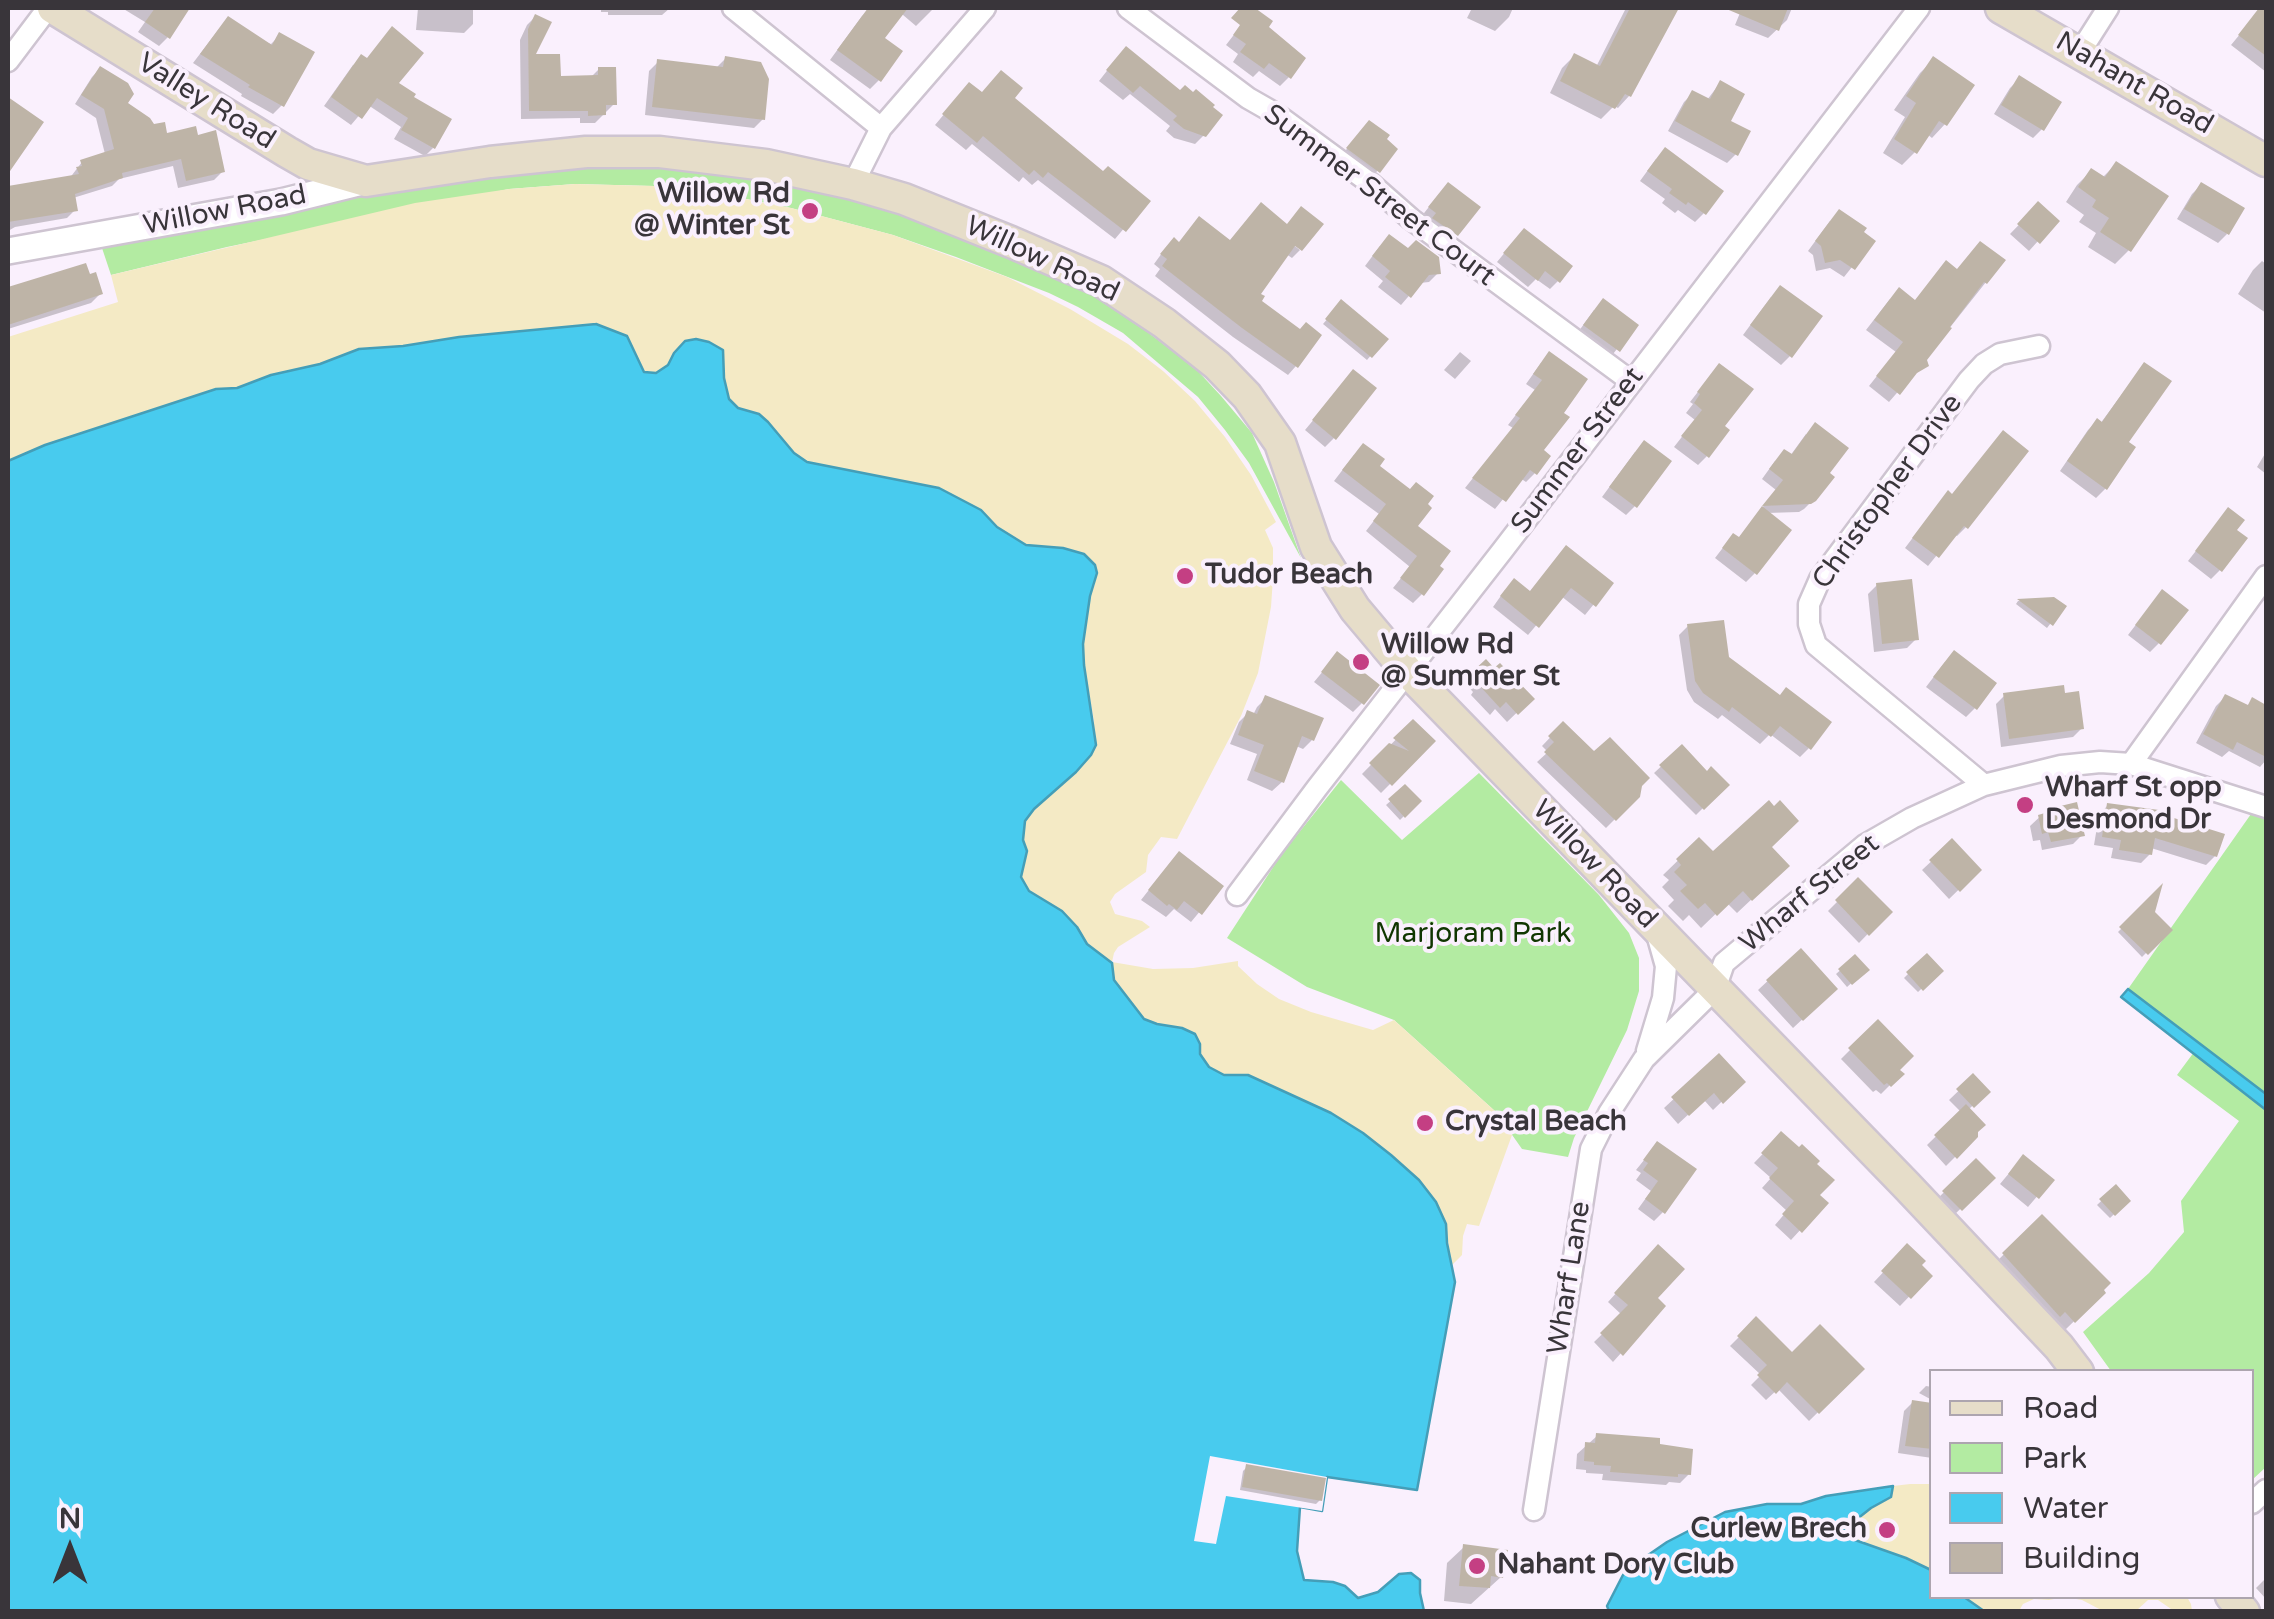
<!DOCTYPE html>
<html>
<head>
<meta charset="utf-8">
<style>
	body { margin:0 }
	#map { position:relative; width:2274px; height:1619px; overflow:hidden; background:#faf0fd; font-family:"Varela Round",sans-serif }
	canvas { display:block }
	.frame { position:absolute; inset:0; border:10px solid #39353a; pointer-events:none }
	.legend { position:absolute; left:1929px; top:1369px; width:325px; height:230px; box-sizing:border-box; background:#faf0fd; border:2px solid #ada5af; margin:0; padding:12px 18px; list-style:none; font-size:30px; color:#39353a }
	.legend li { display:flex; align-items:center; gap:20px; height:50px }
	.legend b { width:50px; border:2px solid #ada5af }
	.north { position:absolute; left:20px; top:1499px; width:100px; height:100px; -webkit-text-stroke:8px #faf0fd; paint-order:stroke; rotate:0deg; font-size:28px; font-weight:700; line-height:40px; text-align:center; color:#39353a }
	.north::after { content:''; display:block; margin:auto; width:35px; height:45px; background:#39353a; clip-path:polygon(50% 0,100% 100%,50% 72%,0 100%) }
</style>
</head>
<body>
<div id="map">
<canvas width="2274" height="1619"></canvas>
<div class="frame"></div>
<ul class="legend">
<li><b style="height:12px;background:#e6ddc9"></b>Road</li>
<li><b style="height:28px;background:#b3eba2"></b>Park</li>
<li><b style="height:28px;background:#48cbee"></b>Water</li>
<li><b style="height:28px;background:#beb4a7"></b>Building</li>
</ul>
<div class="north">N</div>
</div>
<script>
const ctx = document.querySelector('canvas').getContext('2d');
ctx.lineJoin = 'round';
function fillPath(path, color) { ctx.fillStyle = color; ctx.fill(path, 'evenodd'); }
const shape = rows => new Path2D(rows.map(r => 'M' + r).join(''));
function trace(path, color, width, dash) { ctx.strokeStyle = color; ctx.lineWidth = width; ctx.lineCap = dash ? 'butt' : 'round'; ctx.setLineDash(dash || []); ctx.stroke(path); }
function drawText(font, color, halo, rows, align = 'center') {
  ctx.font = font + ' "Varela Round",sans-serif'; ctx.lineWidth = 8; ctx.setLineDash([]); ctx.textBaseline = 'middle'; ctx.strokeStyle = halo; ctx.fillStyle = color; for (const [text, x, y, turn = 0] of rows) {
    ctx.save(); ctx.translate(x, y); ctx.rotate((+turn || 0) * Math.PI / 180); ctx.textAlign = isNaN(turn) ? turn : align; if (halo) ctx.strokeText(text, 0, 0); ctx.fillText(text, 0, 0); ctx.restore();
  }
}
fillPath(shape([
	[607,165,660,165,744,174,813,189,912,218,1066,278,1137,324,1196,369,1221,396,1252,433,1274,482,1301,558,1249,463,1225,430,1198,397,1123,333,1078,307,1049,293,956,257,893,235,791,208,722,194,654,186,575,184,509,189,227,247,111,275,102,248,415,186,533,169],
	[1479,773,1599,895,1629,933,1639,958,1639,991,1627,1030,1574,1138,1568,1157,1522,1149,1496,1112,1394,1020,1307,987,1227,938,1281,855,1341,780,1402,840],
	[2251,814,2266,819,2266,1467,2252,1480,2252,1372,2111,1371,2083,1332,2149,1273,2184,1232,2181,1201,2239,1121,2177,1075,2200,1044,2128,989]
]), '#b3eba2');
fillPath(shape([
	[575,184,654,186,695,189,791,208,893,235,1007,277,1070,309,1128,344,1163,371,1195,401,1225,437,1251,475,1276,522,1265,530,1273,548,1273,578,1271,607,1258,673,1241,716,1177,839,1161,837,1148,855,1146,872,1115,894,1110,902,1115,914,1142,921,1150,927,1118,947,1114,953,1112,962,1153,969,1193,968,1238,961,1238,966,1257,984,1279,999,1311,1012,1373,1030,1394,1020,1496,1112,1512,1135,1479,1226,1467,1224,1463,1236,1462,1255,1451,1266,1446,1224,1436,1202,1419,1180,1391,1155,1331,1113,1248,1075,1224,1075,1209,1067,1182,1028,1157,1024,1144,1019,1114,980,1111,963,1087,944,1077,927,1029,891,1021,877,1027,851,1023,840,1025,821,1034,809,1076,772,1091,755,1094,721,1084,665,1083,644,1090,596,1095,584,1084,554,1063,548,1026,545,997,527,981,510,939,488,807,462,794,453,768,422,759,414,738,408,729,399,724,378,724,350,709,342,696,339,674,353,668,365,656,373,644,372,626,336,596,324,459,337,403,346,359,349,320,364,271,375,237,388,216,389,45,445,8,461,8,337,118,302,111,275,415,203,509,189],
	[1910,1484,1931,1484,1931,1570,1906,1558,1837,1534,1871,1508,1890,1497,1893,1486],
	[1964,1597,2187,1597,2191,1604,2192,1611,2174,1611,2158,1600,2148,1600,2136,1611,2103,1611,2082,1600,2064,1597,2049,1600,2034,1599,2023,1604,2019,1611,1984,1611]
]), '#f4eac5');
const water = shape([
	[596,324,627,336,644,372,656,373,668,365,674,353,685,341,696,339,709,342,723,350,724,378,729,399,738,408,759,414,768,422,794,453,807,462,939,488,981,510,997,527,1026,545,1063,548,1084,554,1095,565,1097,573,1090,596,1083,644,1084,665,1096,745,1091,755,1076,772,1034,809,1025,821,1023,840,1027,851,1021,877,1029,891,1062,911,1077,927,1087,944,1112,963,1114,980,1144,1019,1157,1024,1182,1028,1195,1034,1200,1044,1200,1054,1209,1067,1224,1075,1248,1075,1331,1113,1363,1133,1391,1155,1419,1180,1436,1202,1446,1224,1447,1243,1455,1282,1417,1490,1327,1477,1322,1511,1300,1507,1297,1551,1304,1580,1333,1582,1345,1586,1358,1598,1378,1592,1399,1574,1411,1573,1420,1580,1420,1593,1424,1611,8,1612,8,461,45,445,216,389,237,388,271,375,320,364,359,349,403,346,459,337,596,324],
	[2128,989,2266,1094,2266,1110,2121,997,2128,989],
	[1893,1486,1891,1497,1871,1508,1838,1534,1906,1558,1931,1570,1932,1596,1964,1597,1984,1611,1609,1611,1607,1606,1625,1571,1667,1542,1725,1512,1767,1504,1801,1504,1826,1496,1893,1486]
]);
fillPath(water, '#48cbee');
trace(water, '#449eb8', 2.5);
fillPath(shape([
	[1210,1456,1327,1477,1322,1511,1226,1496,1216,1544,1194,1541]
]), '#faf0fd');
fillPath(shape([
	[122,8,187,8,168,37,159,46,138,32,145,22],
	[418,8,473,8,473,24,464,33,416,30],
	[601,8,670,8,662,15,608,15,608,12,601,12],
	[871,8,893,23,882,38,879,80,870,89,830,60,862,16],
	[897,8,934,8,916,26,896,9],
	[1472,8,1513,8,1509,17,1495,31,1467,18],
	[1626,8,1676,9,1629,96,1618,108,1614,106,1601,119,1550,93,1562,68,1574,56,1596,67],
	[1742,8,1792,8,1787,20,1768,38,1735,25],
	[2260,10,2266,15,2266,72,2231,45],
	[535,17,532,57,558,79,590,78,599,69,614,104,595,123,580,123,580,118,521,119,520,40,527,25],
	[1246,19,1266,27,1289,77,1280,86,1259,71,1253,77,1233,62,1238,54,1226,45],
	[219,29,271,44,280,35,282,105,273,114,241,96,242,94,193,63],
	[726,58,763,119,754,128,645,115,649,71,658,62,716,68],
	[1117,58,1204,135,1195,144,1174,138,1166,131,1170,126,1130,94,1123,100,1099,81],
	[366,60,396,84,433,148,425,156,394,139,401,127,368,105,351,125,324,106,353,65],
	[1933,60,1945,124,1932,138,1927,134,1915,152,1902,165,1883,153,1905,117,1894,110,1920,73],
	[100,69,125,104,165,136,196,138,223,171,214,180,178,188,173,166,119,179,112,186,73,198,75,210,67,218,15,227,8,231,8,188,69,179,82,162,105,154,96,118,75,104,92,77],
	[2019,79,2042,129,2033,138,1994,114,2010,88],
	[1720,83,1736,154,1727,163,1668,131,1684,102,1693,93,1707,100],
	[961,94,1011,98,1103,174,1147,201,1115,239,1038,180,1032,185,1023,177,1019,182,972,144,966,150,935,125],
	[1360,132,1383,140,1395,149,1369,181,1339,159],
	[1656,159,1704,213,1695,222,1678,210,1675,213,1662,203,1665,199,1640,181],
	[2116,164,2129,250,2115,264,2088,247,2096,233,2079,222,2084,215,2066,202,2077,185,2091,171,2102,178],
	[2201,185,2227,234,2218,243,2177,219,2192,194],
	[1439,194,1477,207,1447,244,1421,217],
	[2038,205,2056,221,2029,251,2010,234],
	[1252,214,1300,250,1292,258,1286,254,1258,294,1258,302,1296,366,1288,375,1233,337,1155,276,1160,269,1154,264,1165,249,1178,244,1229,242],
	[1830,221,1872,242,1844,277,1830,268,1816,271,1813,255,1808,251],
	[1516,239,1558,281,1550,289,1536,279,1528,287,1497,262],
	[1380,246,1438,273,1429,282,1420,283,1401,305,1378,287,1383,281,1365,266],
	[2262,261,2266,264,2266,313,2238,294,2253,270],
	[85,266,100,294,91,303,8,329,8,290],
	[1956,272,1986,282,1925,359,1926,365,1909,379,1889,402,1869,386,1896,352,1866,330,1890,299,1914,302],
	[1771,297,1790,356,1781,365,1743,335],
	[1341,303,1385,339,1367,360,1323,324],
	[1594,310,1636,325,1609,359,1576,335],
	[1460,352,1471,361,1455,379,1444,370],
	[1541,363,1561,413,1541,451,1535,473,1526,482,1520,478,1495,509,1465,488,1513,428,1508,425,1535,390,1526,384],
	[1711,375,1722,427,1707,456,1698,465,1674,447,1695,420,1686,413,1693,404,1690,402],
	[2136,375,2125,442,2132,447,2105,489,2096,498,2060,471,2088,430,2097,421,2100,424],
	[1345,382,1334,438,1325,447,1305,430],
	[1806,434,1827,473,1814,499,1804,509,1799,512,1767,513,1755,573,1746,582,1715,558,1725,545,1738,539,1776,490,1762,479,1775,461,1790,456],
	[1635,452,1635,506,1626,515,1602,497],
	[2266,452,2266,474,2257,467],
	[1354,455,1376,467,1414,527,1422,594,1413,603,1393,588,1410,567,1366,531,1379,514,1334,481],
	[1939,503,1966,527,1957,536,1954,534,1928,566,1905,548],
	[2220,520,2233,530,2220,570,2211,579,2188,561],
	[1557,558,1611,583,1585,615,1561,596,1528,635,1493,607,1505,590,1529,593],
	[1877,585,1916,639,1907,648,1874,652,1868,594],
	[2053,600,2063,607,2047,628,2016,604,2018,601],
	[2154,601,2159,643,2150,652,2128,635],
	[1688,626,1726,658,1809,748,1800,757,1770,734,1760,744,1722,715,1718,719,1694,702,1687,690,1679,635],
	[1945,662,1975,708,1966,717,1926,687],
	[1486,663,1531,699,1507,722,1495,709,1490,715,1471,695,1473,692,1465,683],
	[1329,664,1362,703,1353,712,1314,682],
	[2005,695,2082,728,2073,737,2001,747,1996,704],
	[2225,697,2246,707,2253,700,2261,716,2266,718,2266,760,2260,767,2229,751,2222,757,2196,743,2216,706],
	[1266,698,1312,740,1303,749,1296,746,1282,782,1272,791,1247,780,1257,754,1230,744,1239,722,1248,713,1253,715,1257,707],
	[1413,722,1433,741,1381,793,1362,774],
	[1563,724,1594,755,1639,785,1638,796,1606,828,1537,762,1548,752,1542,746],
	[1682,747,1707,774,1726,785,1696,815,1654,773],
	[1405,788,1419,801,1400,820,1386,805],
	[2108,805,2215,856,2206,865,2151,848,2150,854,2141,863,2111,858,2113,848,2094,845,2099,815],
	[2045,812,2082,835,2073,844,2042,850,2040,840,2033,841,2030,826],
	[1699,840,1713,855,1768,847,1787,866,1737,913,1727,903,1701,928,1689,915,1683,921,1668,906,1674,900,1662,887,1669,880,1663,875],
	[1952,842,1979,870,1949,899,1922,870],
	[1170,863,1221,886,1191,922,1174,909,1166,917,1141,900],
	[1858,881,1889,912,1859,943,1828,911],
	[2158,892,2152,913,2169,930,2142,957,2118,932],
	[1800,951,1835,989,1793,1028,1758,990],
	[1926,956,1940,971,1918,992,1904,978],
	[1855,957,1866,970,1847,987,1836,974],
	[1878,1022,1897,1070,1901,1074,1881,1094,1876,1090,1873,1092,1841,1059],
	[1719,1057,1742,1082,1713,1110,1704,1100,1678,1124,1664,1108],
	[1973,1077,1987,1092,1968,1110,1976,1136,1946,1166,1927,1145,1961,1112,1949,1100],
	[1782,1134,1817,1196,1825,1203,1791,1240,1775,1225,1787,1211,1762,1188,1771,1178,1754,1163],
	[1657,1144,1663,1212,1654,1221,1638,1209,1651,1191,1636,1180,1641,1173,1636,1170],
	[1976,1161,1992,1178,1951,1218,1935,1201],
	[2015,1166,2051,1180,2028,1207,2000,1184],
	[2115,1188,2128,1201,2110,1218,2097,1205],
	[2042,1217,2103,1293,2065,1330,2055,1319,2050,1324,1994,1264],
	[1658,1247,1654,1298,1663,1306,1613,1362,1594,1342,1622,1315,1608,1302],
	[1907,1247,1918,1265,1929,1276,1900,1306,1874,1282],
	[1756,1320,1792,1355,1862,1369,1809,1421,1778,1389,1766,1400,1751,1385,1761,1375,1730,1346],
	[1926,1386,1932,1387,1932,1400,1919,1393],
	[1912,1403,1932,1405,1932,1458,1898,1453,1904,1411],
	[1597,1436,1657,1446,1689,1474,1680,1483,1669,1482,1666,1485,1602,1480,1603,1474,1586,1473,1586,1470,1576,1469,1577,1454],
	[1247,1467,1320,1500,1316,1504,1240,1490,1243,1471],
	[1464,1547,1501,1577,1471,1604,1444,1601,1447,1563],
	[2266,1578,2266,1599,2256,1588]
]), '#0003');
fillPath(shape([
	[155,8,190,8,170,39,145,22],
	[868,8,908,8,885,38,903,51,881,82,837,50],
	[1240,8,1255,8,1273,21,1269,27,1306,58,1291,79,1269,63,1264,69,1240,52,1246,44,1233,35,1240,25,1231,18],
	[1630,8,1679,8,1631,97,1625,94,1615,109,1560,81,1574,53,1600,66],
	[1724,8,1788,8,1779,31],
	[2259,8,2266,8,2266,56,2238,35],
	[535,14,552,22,536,54,560,54,561,76,598,75,598,67,616,67,617,105,606,105,606,115,588,116,588,111,529,111,528,29],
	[228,16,272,45,279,32,315,52,284,107,248,87,250,85,200,54],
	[392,26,424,53,399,83,416,94,414,97,452,119,435,149,401,130,408,118,377,98,362,119,331,97,361,54,367,58],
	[1126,46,1180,90,1185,85,1193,92,1196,89,1215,105,1213,107,1223,115,1206,137,1184,129,1173,120,1177,116,1140,86,1133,93,1106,70],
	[725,56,761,62,769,79,765,120,652,107,657,59,723,67],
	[1933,56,1975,85,1947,126,1939,121,1917,154,1894,139,1916,103,1906,96],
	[100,66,128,83,134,94,128,103,150,118,154,124,165,122,167,133,196,126,198,135,216,130,225,172,186,181,181,159,122,173,123,178,75,194,78,211,8,222,8,186,79,174,76,167,82,166,80,160,114,149,104,109,81,95],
	[1001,70,1023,88,1015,98,1103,171,1108,166,1151,201,1126,232,1048,172,1043,178,1034,170,1029,175,983,136,977,143,942,114,969,82,982,92],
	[2019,75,2062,102,2044,131,2001,105],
	[1720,80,1745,94,1731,121,1751,131,1738,156,1675,121,1692,90,1710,99],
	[8,97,44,122,8,174],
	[1369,120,1390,135,1387,139,1398,149,1380,173,1346,148],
	[1665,147,1724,191,1706,215,1688,202,1686,205,1669,193,1672,189,1647,171],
	[2116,161,2169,196,2131,252,2100,232,2109,218,2092,207,2096,200,2078,187,2091,168,2105,177],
	[1448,182,1481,207,1458,236,1432,218,1436,213,1428,207],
	[2201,182,2245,208,2229,235,2184,209],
	[2038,201,2060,221,2040,244,2017,224],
	[1261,202,1287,224,1301,206,1324,224,1302,251,1295,246,1261,294,1265,296,1262,301,1300,329,1306,322,1322,335,1298,368,1242,328,1162,266,1167,259,1160,254,1174,237,1179,242,1199,216,1230,240],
	[1839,209,1867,228,1864,232,1876,241,1855,270,1840,260,1825,263,1821,246,1815,241],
	[1524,228,1573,266,1560,283,1545,271,1538,281,1503,253],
	[1389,234,1408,248,1416,240,1439,257,1441,274,1429,275,1411,298,1385,277,1390,271,1372,256],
	[1980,241,2006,260,1987,284,1984,282,1950,327,1952,328,1927,360,1929,366,1917,373,1900,395,1876,376,1903,342,1874,320,1899,287,1915,300,1946,260,1957,269],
	[86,263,90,274,96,272,103,294,8,325,8,287],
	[1780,285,1823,316,1792,358,1750,325],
	[1603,298,1639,325,1620,352,1583,325],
	[1341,299,1389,339,1372,358,1325,319],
	[1549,351,1588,379,1564,413,1570,417,1544,450,1551,456,1537,475,1530,470,1506,502,1472,478,1520,418,1515,415,1542,380,1533,374],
	[2144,362,2172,381,2129,442,2136,447,2107,490,2067,461,2097,418,2102,422],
	[1719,363,1754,389,1725,426,1730,430,1709,458,1681,436,1702,410,1694,403,1700,394,1697,392],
	[1353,369,1377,388,1336,440,1312,420],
	[1815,422,1849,448,1830,473,1835,477,1816,501,1811,504,1762,506,1783,480,1769,469,1784,449,1792,454],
	[2003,430,2029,451,1968,529,1964,526,1939,558,1912,538,1948,490,1952,494],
	[1644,440,1672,461,1637,508,1609,487],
	[1363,443,1385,459,1380,466,1410,489,1416,482,1434,496,1428,504,1432,508,1418,526,1451,551,1440,566,1444,569,1424,596,1400,578,1417,556,1373,521,1386,504,1342,470],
	[1762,506,1792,530,1757,575,1722,548,1733,533,1739,537],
	[2228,507,2245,520,2237,530,2248,538,2222,572,2195,551],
	[1566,545,1614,583,1596,607,1571,588,1539,628,1500,596,1514,578,1530,591],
	[1912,579,1919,640,1882,644,1876,583],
	[2162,589,2189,610,2161,645,2135,625],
	[2054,597,2067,606,2053,626,2017,599],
	[1724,620,1729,657,1780,695,1786,687,1832,722,1811,750,1780,726,1771,737,1732,707,1729,712,1703,693,1695,681,1687,624],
	[1954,650,1997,683,1977,710,1933,677],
	[1337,651,1380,685,1364,705,1321,672],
	[1486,659,1494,668,1500,663,1535,699,1518,715,1506,702,1500,708,1478,684,1480,682,1472,672],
	[2064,685,2065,693,2079,691,2084,729,2009,739,2003,693],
	[2225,694,2248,705,2252,697,2266,705,2266,757,2237,742,2233,750,2203,734],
	[1265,695,1324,718,1314,741,1302,736,1284,783,1254,771,1264,745,1238,735,1247,710,1257,714],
	[1413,719,1436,741,1392,786,1369,763,1389,743,1409,751,1393,738],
	[1563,721,1594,751,1610,737,1650,778,1642,786,1640,797,1616,821,1544,752,1554,742,1548,736],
	[1682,744,1707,771,1711,766,1730,785,1704,810,1659,765],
	[1405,784,1422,801,1405,818,1388,799],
	[1769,800,1774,806,1780,800,1799,821,1772,847,1790,866,1752,901,1743,891,1717,916,1705,903,1698,909,1680,891,1687,885,1674,872,1681,865,1676,859,1699,837,1713,851],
	[2077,802,2085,836,2051,842,2048,832,2042,834,2038,815,2045,813,2044,810],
	[2107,803,2159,810,2158,813,2225,834,2217,857,2155,838,2152,855,2119,850,2121,840,2102,837],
	[1952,838,1982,870,1960,892,1929,860],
	[1179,851,1224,886,1202,915,1184,901,1177,910,1169,904,1167,906,1148,890],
	[1858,877,1893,912,1869,936,1835,900],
	[2163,883,2155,912,2173,930,2148,955,2119,927],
	[1801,948,1838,989,1803,1021,1766,980],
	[1927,953,1944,971,1923,991,1906,972],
	[1855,954,1870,970,1852,985,1838,969],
	[1878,1019,1914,1056,1900,1070,1905,1074,1891,1087,1887,1083,1884,1085,1848,1048],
	[1719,1053,1746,1082,1723,1104,1714,1093,1689,1116,1671,1097],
	[1973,1073,1991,1092,1974,1108,1956,1089],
	[1966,1104,1986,1125,1978,1132,1978,1137,1957,1159,1934,1135],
	[1781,1131,1799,1147,1802,1144,1820,1161,1817,1164,1835,1180,1820,1195,1829,1203,1802,1233,1782,1214,1794,1201,1769,1178,1778,1168,1761,1153],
	[1657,1141,1697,1169,1665,1214,1645,1199,1658,1181,1643,1170,1648,1163,1643,1160],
	[2023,1154,2055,1180,2039,1199,2008,1174],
	[1976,1158,1996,1178,1962,1211,1942,1191],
	[2116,1184,2131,1201,2115,1216,2099,1199],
	[2042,1214,2111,1283,2104,1290,2106,1293,2075,1323,2065,1312,2060,1317,2002,1253],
	[1907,1243,1926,1261,1922,1265,1933,1276,1911,1299,1881,1271],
	[1658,1244,1685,1269,1658,1298,1666,1306,1623,1356,1600,1333,1628,1305,1614,1293],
	[1756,1316,1792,1352,1820,1324,1865,1369,1819,1414,1787,1382,1776,1394,1757,1375,1767,1365,1737,1336],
	[1912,1400,1932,1403,1932,1449,1905,1446],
	[1596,1433,1660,1438,1660,1444,1693,1449,1691,1475,1678,1474,1678,1477,1610,1472,1611,1466,1594,1465,1594,1462,1584,1461,1585,1442,1595,1443],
	[1246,1464,1326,1478,1322,1501,1242,1487],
	[1463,1544,1508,1550,1503,1578,1491,1576,1490,1588,1459,1586]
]), '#beb4a7');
const minor = shape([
	[733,8,881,128],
	[1128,8,1248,98,1276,114,1370,183,1411,219,1632,382],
	[2080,52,2108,8],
	[8,61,48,8],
	[853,184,881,128,985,8],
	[2131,764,2266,576],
	[1984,785,1816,645,1809,624,1809,604,1820,579,1969,380,1984,364,2000,354,2039,346],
	[1237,895,1317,788,1502,551,1919,8],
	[1647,1051,1663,998,1666,966,1657,934],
	[2252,1503,2266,1490],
	[1534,1510,1591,1149,1609,1113,1644,1059,1715,989,1724,963,1865,845,1912,818,1984,785,2061,766,2100,762,2131,764,2266,807]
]);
const tertiary = shape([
	[8,251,281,202,366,181]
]);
const secondary = shape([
	[53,8,287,152,308,164,366,181,490,162,586,152,660,152,766,165,853,184,904,199,1011,242,1101,281,1164,323,1217,365,1247,396,1280,443,1316,547,1355,609,1408,672,1907,1186,2059,1347,2078,1372],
	[2001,8,2266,161],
	[2231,1596,2244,1612]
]);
trace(minor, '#cec4d1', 25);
trace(tertiary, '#cec4d1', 30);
trace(secondary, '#cec4d1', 35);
trace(minor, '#fff', 20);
trace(tertiary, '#fff', 25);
trace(secondary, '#e6ddc9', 30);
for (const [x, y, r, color] of [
	[810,211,10,"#c43f83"],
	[1185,576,10,"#c43f83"],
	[1361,662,10,"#c43f83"],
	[2025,805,10,"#c43f83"],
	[1425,1123,10,"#c43f83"],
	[1887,1530,10,"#c43f83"],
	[1477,1566,10,"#c43f83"]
]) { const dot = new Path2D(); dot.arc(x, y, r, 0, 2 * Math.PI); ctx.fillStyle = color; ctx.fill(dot); trace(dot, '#faf0fd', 4); }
drawText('28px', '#39353a', '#faf0fd', [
	["Nahant Road",2134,84,30],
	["Valley Road",206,102,32],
	["Summer Street Court",1379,196,37],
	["Willow Road",225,211,-11],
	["Willow Road",1042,260,25],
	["Summer Street",1578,451,-53],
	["Christopher Drive",1888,492,-54],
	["Willow Road",1594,865,46],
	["Wharf Street",1810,894,-39],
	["Wharf Lane",1570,1278,-81]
]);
drawText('bold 28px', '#39353a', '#faf0fd', [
	["Willow Rd",790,195,"right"],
	["@ Winter St",790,227,"right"],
	["Tudor Beach",1205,576],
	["Willow Rd",1381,646],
	["@ Summer St",1381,678],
	["Wharf St opp",2045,789],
	["Desmond Dr",2045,821],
	["Crystal Beach",1445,1123],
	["Curlew Brech",1867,1530,"right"],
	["Nahant Dory Club",1497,1566]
], 'left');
drawText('28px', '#103601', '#faf0fd', [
	["Marjoram Park",1473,935]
]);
</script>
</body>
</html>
